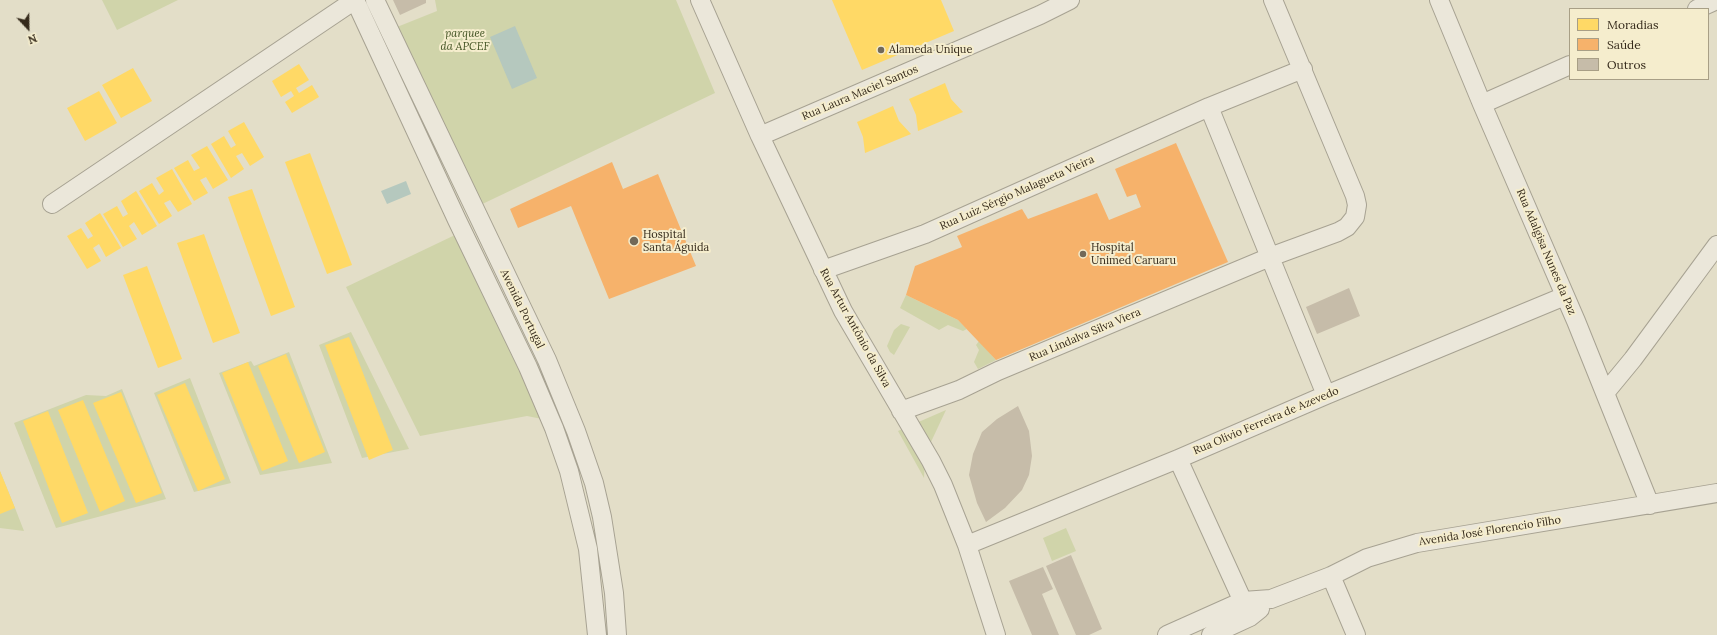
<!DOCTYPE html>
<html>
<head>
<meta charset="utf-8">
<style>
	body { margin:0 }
	#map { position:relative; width:1717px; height:635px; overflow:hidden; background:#e3dec8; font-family:Lora,serif }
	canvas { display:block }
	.legend { position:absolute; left:1569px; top:8px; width:140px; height:72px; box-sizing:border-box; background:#f5edcd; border:1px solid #a89f86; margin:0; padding:5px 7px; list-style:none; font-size:12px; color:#352a1b }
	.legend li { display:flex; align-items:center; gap:8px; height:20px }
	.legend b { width:20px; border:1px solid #a89f86 }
	.north { position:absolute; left:8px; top:8px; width:40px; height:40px; -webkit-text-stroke:3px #f5edcd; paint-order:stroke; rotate:158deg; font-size:11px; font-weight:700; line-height:16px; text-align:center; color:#352a1b }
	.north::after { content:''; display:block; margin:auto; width:14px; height:18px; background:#352a1b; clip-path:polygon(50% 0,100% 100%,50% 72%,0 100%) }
</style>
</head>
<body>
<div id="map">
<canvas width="1717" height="635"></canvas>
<ul class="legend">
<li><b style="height:11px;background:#ffd966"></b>Moradias</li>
<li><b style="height:11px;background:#f6b26b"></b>Saúde</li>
<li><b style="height:11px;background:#c6bca9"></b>Outros</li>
</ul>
<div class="north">N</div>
</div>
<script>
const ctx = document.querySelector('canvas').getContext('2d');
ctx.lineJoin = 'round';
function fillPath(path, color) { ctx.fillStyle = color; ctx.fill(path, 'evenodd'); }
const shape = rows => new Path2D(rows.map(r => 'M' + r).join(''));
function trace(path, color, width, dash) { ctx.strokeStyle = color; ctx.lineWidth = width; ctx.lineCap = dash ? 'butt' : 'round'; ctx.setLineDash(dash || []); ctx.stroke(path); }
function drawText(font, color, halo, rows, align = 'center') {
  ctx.font = font + ' Lora,serif'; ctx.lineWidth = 4; ctx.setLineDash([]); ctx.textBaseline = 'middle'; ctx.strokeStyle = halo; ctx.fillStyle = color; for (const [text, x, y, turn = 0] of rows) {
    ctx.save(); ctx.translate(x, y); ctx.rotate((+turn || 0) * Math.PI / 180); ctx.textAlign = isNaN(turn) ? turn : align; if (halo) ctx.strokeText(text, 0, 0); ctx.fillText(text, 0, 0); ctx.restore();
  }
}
fillPath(shape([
	[102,0,178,0,117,30],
	[435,0,676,0,715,93,474,208,392,29,437,11],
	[455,235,542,419,527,416,420,436,346,287],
	[906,295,958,320,967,329,963,331,948,325,939,330,900,308],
	[901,324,910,327,894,355,890,352,887,346,894,330],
	[351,332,409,449,362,458,319,345],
	[979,341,996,360,978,369,974,362,979,350,976,345],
	[289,352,332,463,260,475,219,373,251,361,254,366],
	[190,378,231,483,194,492,154,393],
	[122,389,166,499,56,528,14,423,86,395,106,396],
	[946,410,930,444,925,460,924,478,898,431],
	[0,471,15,508,24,531,0,528],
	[1066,528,1076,551,1052,561,1043,538]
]), '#d0d4aa');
fillPath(shape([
	[515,26,537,78,512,89,490,37],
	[406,181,411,194,387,204,381,191]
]), '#b5c8be');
fillPath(shape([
	[832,0,941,0,954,31,862,70],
	[299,64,309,80,296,88,299,93,312,85,319,97,292,113,285,102,294,96,291,91,281,97,272,81],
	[133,68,152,101,121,118,102,85],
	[945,83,951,99,963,112,918,131,916,115,909,99],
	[99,91,117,123,85,141,67,108],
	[893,106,899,121,911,134,865,153,863,137,857,122],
	[244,122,264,157,250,166,242,153,236,156,244,169,231,178,211,144,224,136,231,148,236,145,228,131],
	[207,146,228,180,213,189,206,177,200,180,208,193,194,201,174,168,188,160,194,171,200,168,191,155],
	[310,153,352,265,327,274,285,162],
	[172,169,192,204,178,212,170,200,164,203,172,216,159,224,139,191,152,183,159,195,164,191,156,178],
	[252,189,295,307,271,316,228,197],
	[136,191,157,226,142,235,134,222,129,226,137,239,123,247,103,214,117,206,123,217,128,214,121,201],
	[100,213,121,248,106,257,99,244,93,248,101,261,87,269,67,236,81,228,88,239,93,236,85,223],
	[204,234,240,333,213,343,177,243],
	[147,266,182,359,158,368,123,275],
	[349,337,393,450,369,460,325,345],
	[286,354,325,452,299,463,258,366],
	[248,362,288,461,262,471,222,373],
	[185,383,225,479,198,491,157,395],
	[121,392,162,493,136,503,93,403],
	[83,400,125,501,100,512,58,410],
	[48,411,88,513,62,523,23,421],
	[0,471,15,508,0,514]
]), '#ffd966');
fillPath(shape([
	[1176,143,1228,262,996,360,958,320,906,295,915,266,962,247,957,236,1022,209,1028,219,1097,193,1109,220,1141,207,1136,194,1127,197,1115,169],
	[612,162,623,189,658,174,696,266,609,299,571,206,518,228,510,209]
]), '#f6b26b');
fillPath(shape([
	[393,0,426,0,426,3,400,15],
	[1349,288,1360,316,1317,334,1306,307],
	[1018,406,1029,431,1032,456,1029,475,1022,490,1005,508,986,522,977,503,969,475,973,454,982,432,997,419],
	[1071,555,1102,629,1089,635,1076,635,1046,566],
	[1043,567,1053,589,1042,594,1059,635,1032,635,1009,581]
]), '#c6bca9');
const minor = shape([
	[355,0,457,220,528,367,554,428,569,471,588,549,597,635],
	[375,0,547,360,576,431,594,483,602,517,614,593,617,635],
	[700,0,760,136,843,311,931,461,943,485,967,545,996,635],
	[1439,0,1482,104,1576,321,1650,505],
	[1697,9,1717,0],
	[1482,104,1570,65],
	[1209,107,1326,395],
	[760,136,1040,15,1070,0],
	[52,204,355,0],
	[823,270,925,234,1209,107,1303,69],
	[1605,393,1633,359,1717,245],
	[901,411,959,390,998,371,1270,257,1338,232,1347,227,1355,217,1357,205,1355,196,1273,0],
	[1178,459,1250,617],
	[967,545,1178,459,1326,395,1565,296],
	[1331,576,1356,635],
	[1167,635,1243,601,1271,599,1331,576,1367,558,1417,543,1717,493],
	[1211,635,1250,617,1260,609]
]);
trace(minor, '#a7a292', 20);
trace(minor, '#ebe7da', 18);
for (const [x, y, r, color] of [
	[881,50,4,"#726958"],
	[634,241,5,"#726958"],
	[1083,254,4,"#726958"]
]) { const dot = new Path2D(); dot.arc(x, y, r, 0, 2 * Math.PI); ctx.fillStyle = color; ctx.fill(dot); trace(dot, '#f5edcd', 1.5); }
drawText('italic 11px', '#415222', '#f5edcd', [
	["parquee",465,34],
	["da APCEF",465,47]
]);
drawText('11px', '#352a1b', '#f5edcd', [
	["Alameda Unique",889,50],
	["Hospital",643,235],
	["Santa Águida",643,248],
	["Hospital",1091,248],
	["Unimed Caruaru",1091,261]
], 'left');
drawText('11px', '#352a1b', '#f5edcd', [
	["Rua Laura Maciel Santos",860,93,-23],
	["Rua Luiz Sérgio Malagueta Vieira",1017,193,-24],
	["Rua Adalgisa Nunes da Paz",1546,252,67],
	["Avenida Portugal",522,309,64],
	["Rua Artur Antônio da Silva",855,328,61],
	["Rua Lindalva Silva Viera",1085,335,-23],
	["Rua Olivio Ferreira de Azevedo",1266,421,-23],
	["Avenida José Florencio Filho",1490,531,-9]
]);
</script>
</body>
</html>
